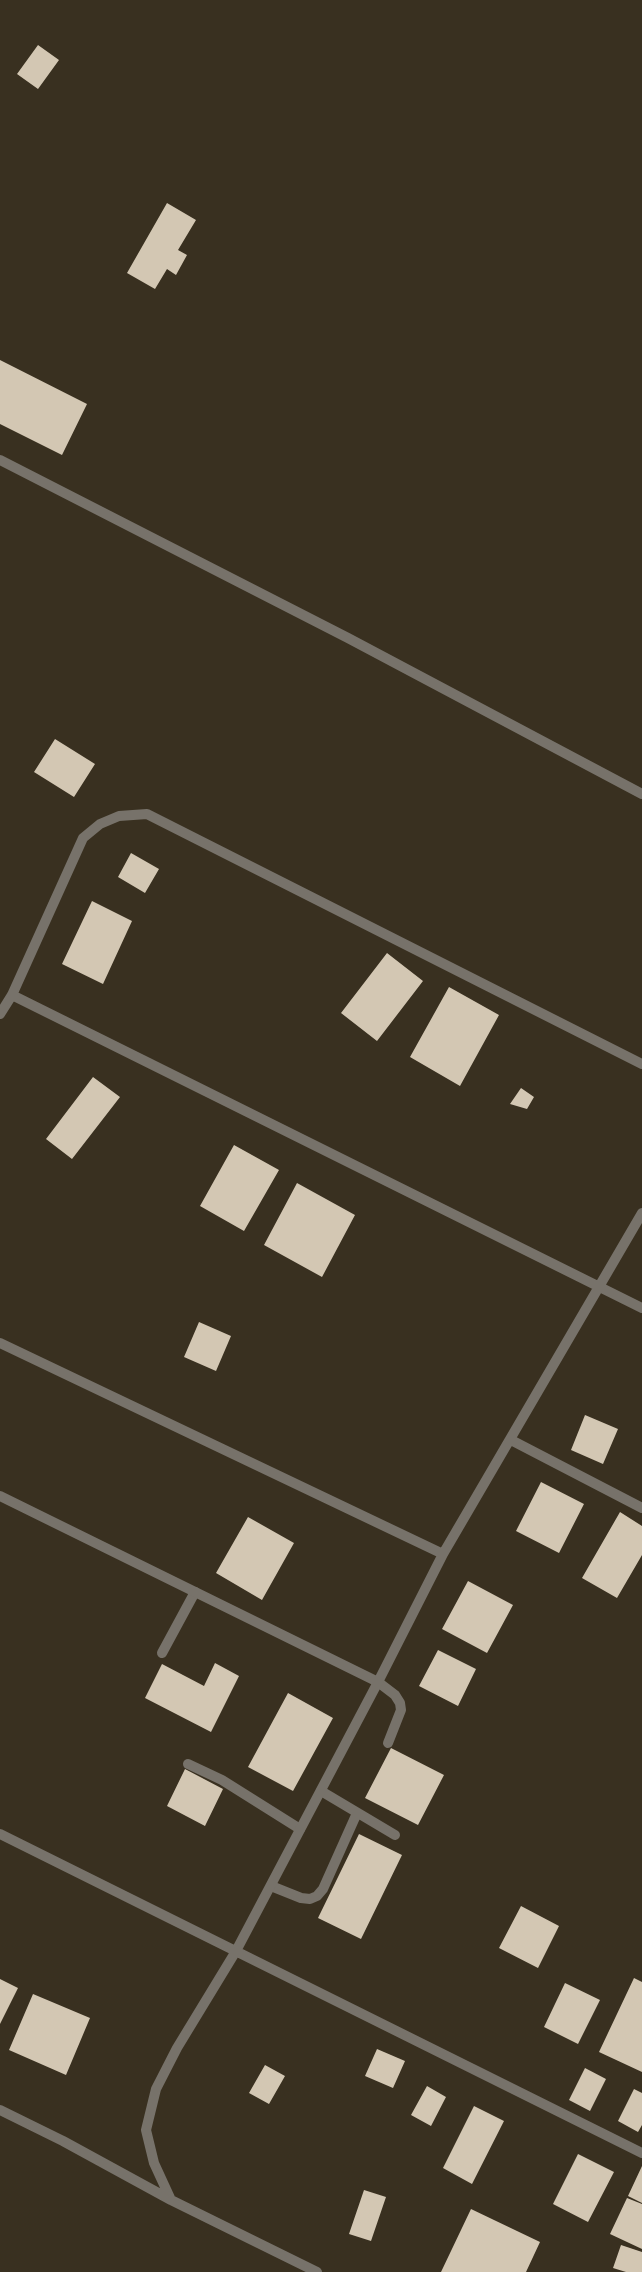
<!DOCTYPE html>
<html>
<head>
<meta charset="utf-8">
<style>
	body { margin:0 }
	canvas { display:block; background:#393020 }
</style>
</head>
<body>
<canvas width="642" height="2272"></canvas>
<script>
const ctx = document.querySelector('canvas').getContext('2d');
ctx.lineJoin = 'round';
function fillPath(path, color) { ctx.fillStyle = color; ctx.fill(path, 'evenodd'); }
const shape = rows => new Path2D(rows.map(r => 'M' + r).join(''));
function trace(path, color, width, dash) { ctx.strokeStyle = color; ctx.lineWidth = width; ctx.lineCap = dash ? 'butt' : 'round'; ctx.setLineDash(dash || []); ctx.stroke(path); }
fillPath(shape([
	[38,45,59,60,38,89,17,74],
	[167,203,196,220,178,250,187,255,176,275,167,269,155,289,127,273],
	[0,360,87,404,62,455,0,424],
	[55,739,95,764,74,797,34,772],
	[131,853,159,869,145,893,118,877],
	[92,901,132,921,103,984,62,964],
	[387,953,423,981,377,1041,341,1013],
	[449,987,499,1015,460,1086,410,1057],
	[93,1077,120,1097,72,1159,46,1139],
	[521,1088,534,1097,527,1109,510,1104],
	[234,1145,279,1170,244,1231,200,1206],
	[297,1183,355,1215,322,1277,264,1245],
	[199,1322,231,1336,216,1371,184,1357],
	[585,1415,618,1429,603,1464,571,1450],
	[541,1482,584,1504,559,1553,516,1531],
	[620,1512,642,1526,642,1555,617,1598,582,1578],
	[248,1517,294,1543,262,1600,216,1573],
	[468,1581,513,1605,487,1653,442,1629],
	[438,1650,476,1669,458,1706,419,1686],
	[215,1663,239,1676,211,1732,145,1698,162,1664,204,1686],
	[288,1693,333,1718,293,1791,248,1767],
	[391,1748,444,1775,418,1825,365,1798],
	[185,1769,223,1789,205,1826,167,1806],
	[359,1834,402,1855,361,1939,318,1918],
	[521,1906,559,1926,538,1968,499,1948],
	[634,1978,642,1982,642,2072,599,2052],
	[0,1979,18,1988,0,2024],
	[565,1983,600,2000,578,2044,544,2027],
	[33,1994,90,2018,66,2075,9,2050],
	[377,2049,405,2061,393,2088,365,2076],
	[265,2065,285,2076,269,2104,249,2093],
	[585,2068,606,2079,590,2111,569,2100],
	[427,2086,446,2097,431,2126,411,2115],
	[634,2089,642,2093,642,2125,638,2132,618,2121],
	[474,2106,504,2121,472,2184,443,2168],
	[578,2154,614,2172,588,2222,553,2204],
	[642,2166,642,2203,628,2196],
	[364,2190,386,2197,371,2241,349,2234],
	[627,2198,642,2204,642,2249,610,2234],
	[471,2209,540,2242,526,2272,441,2272],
	[621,2245,642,2252,642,2272,626,2272,613,2268]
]), '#d3c7b3');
trace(shape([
	[162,1653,195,1592],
	[378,1682,395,1695,400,1703,401,1710,388,1743],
	[188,1764,222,1780,300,1829],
	[321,1791,395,1835],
	[271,1886,301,1898,310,1899,317,1896,323,1889,357,1813]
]), '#77726a', 10);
trace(shape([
	[0,460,348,638,642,794],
	[12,995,642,1308],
	[0,1014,12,995,83,838,100,824,119,816,147,814,642,1064],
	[0,1343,443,1554],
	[511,1440,642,1508],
	[0,1496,378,1682],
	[0,1834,642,2153],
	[0,2110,63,2141,171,2200,317,2272],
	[171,2200,154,2163,146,2130,156,2089,177,2048,236,1951,378,1682,443,1554,642,1213]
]), '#77726a', 10);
</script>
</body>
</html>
